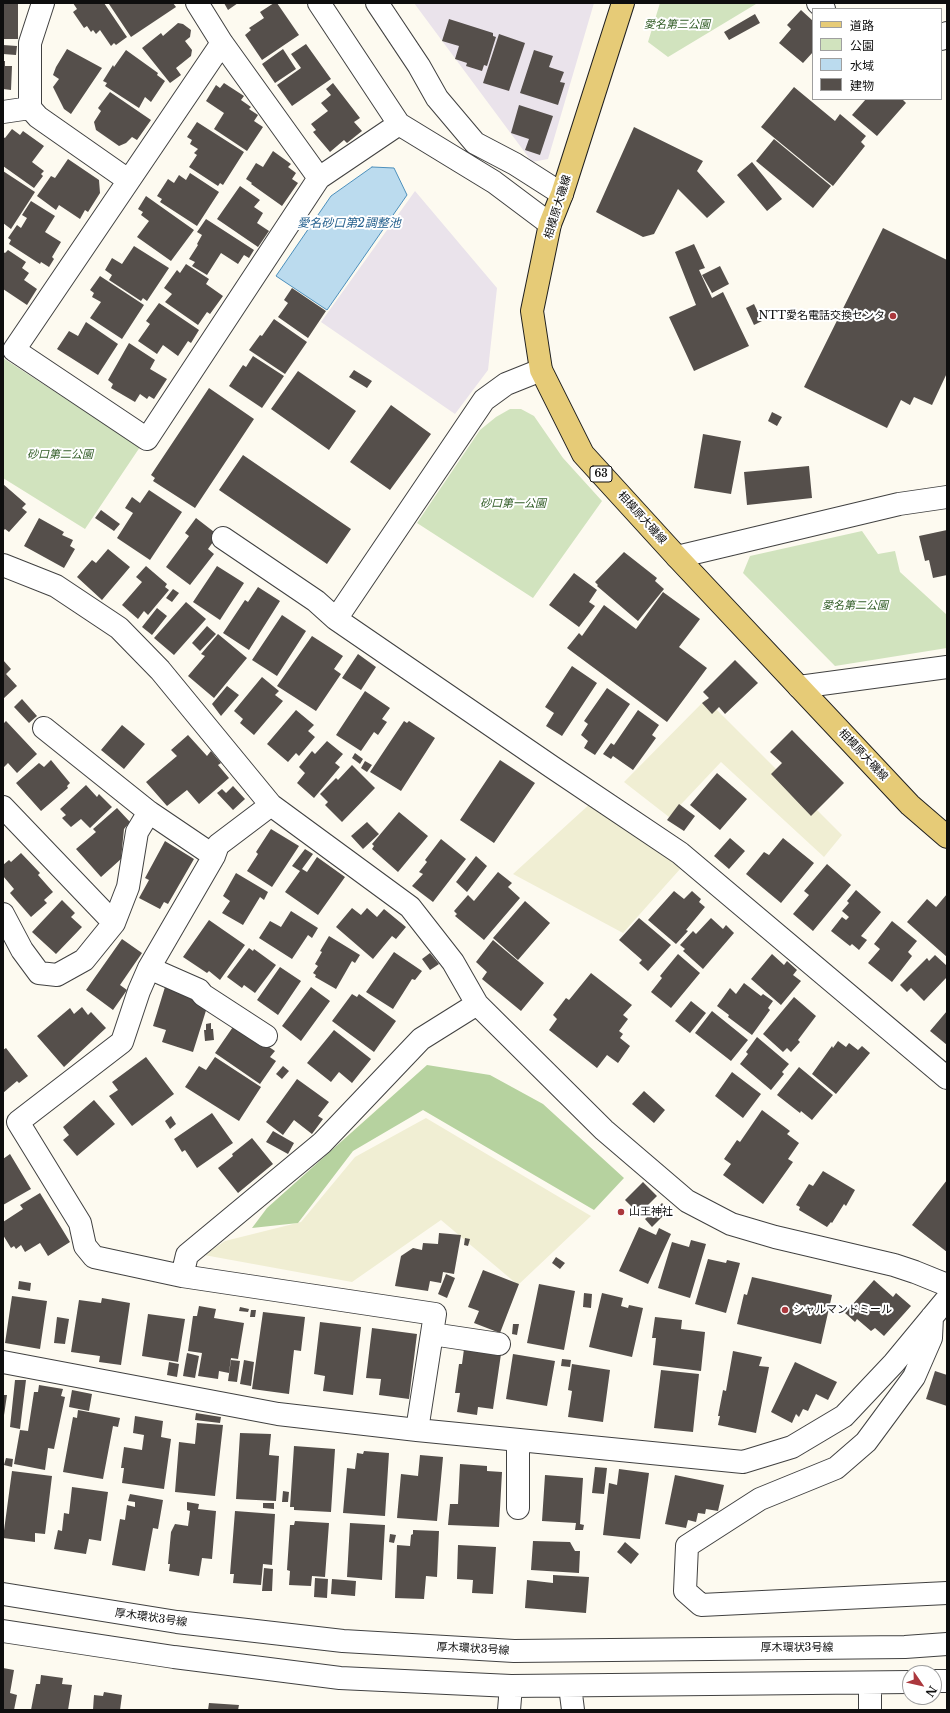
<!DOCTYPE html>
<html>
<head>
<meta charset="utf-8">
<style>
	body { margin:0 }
	#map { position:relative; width:950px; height:1713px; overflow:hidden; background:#fdfaf0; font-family:"Libre Baskerville","Noto Sans JP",serif }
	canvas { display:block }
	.frame { position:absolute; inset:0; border:4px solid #0e0e0e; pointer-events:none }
	.legend { position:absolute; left:812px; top:8px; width:130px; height:92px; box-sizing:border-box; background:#fff; border:1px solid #9f9f9f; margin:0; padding:5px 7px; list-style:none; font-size:12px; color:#0e0e0e }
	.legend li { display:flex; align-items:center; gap:8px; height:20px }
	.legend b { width:20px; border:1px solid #9f9f9f }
	.north { position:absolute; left:902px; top:1665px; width:40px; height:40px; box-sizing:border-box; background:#fff; border:1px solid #9f9f9f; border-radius:50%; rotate:124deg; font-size:11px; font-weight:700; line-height:16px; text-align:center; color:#0e0e0e }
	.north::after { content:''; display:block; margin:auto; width:14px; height:18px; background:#ab383d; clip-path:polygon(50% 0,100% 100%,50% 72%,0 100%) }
</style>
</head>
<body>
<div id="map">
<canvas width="950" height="1713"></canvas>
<div class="frame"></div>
<ul class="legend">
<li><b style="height:5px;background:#e6cb77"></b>道路</li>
<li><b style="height:11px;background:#d1e3be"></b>公園</li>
<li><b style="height:11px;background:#bbdbee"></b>水域</li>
<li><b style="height:11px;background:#554f4b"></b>建物</li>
</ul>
<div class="north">N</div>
</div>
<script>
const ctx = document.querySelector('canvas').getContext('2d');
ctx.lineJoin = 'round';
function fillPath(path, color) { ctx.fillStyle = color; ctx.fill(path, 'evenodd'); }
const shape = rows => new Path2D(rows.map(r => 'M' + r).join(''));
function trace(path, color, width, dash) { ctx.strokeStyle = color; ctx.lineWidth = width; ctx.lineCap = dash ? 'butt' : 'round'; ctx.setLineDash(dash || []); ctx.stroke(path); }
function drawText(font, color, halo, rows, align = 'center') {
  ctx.font = font + ' "Libre Baskerville","Noto Sans JP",serif'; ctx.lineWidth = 4; ctx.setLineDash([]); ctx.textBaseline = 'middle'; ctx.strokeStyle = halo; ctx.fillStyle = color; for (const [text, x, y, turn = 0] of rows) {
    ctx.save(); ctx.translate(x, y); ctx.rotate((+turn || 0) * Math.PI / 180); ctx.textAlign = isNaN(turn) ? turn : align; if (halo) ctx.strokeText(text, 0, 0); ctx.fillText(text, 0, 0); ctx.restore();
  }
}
fillPath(shape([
	[414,3,594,3,548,159,532,162],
	[415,191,497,288,488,370,455,414,321,322]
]), '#eae3eb');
fillPath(shape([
	[706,699,842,835,824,857,721,762,669,817,624,782],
	[592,802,681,868,623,933,513,874],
	[426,1118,591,1216,518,1285,441,1220,352,1282,204,1255,225,1241,301,1222,355,1157]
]), '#f0eed3');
fillPath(shape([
	[660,3,756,3,756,4,668,57,648,42],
	[3,358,140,447,85,529,3,478],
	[510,409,521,409,534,416,563,458,602,501,533,598,417,523,480,430,496,417],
	[862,531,878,554,895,551,900,572,947,615,947,648,835,666,743,573,750,556]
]), '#d1e3be');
fillPath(shape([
	[427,1065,490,1075,543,1104,624,1178,594,1210,423,1110,353,1151,298,1223,252,1228,267,1208]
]), '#b6d29f');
const water = shape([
	[372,167,394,168,407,195,327,310,276,276,331,196,372,167]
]);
fillPath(water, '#bbdbee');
trace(water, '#4c8fbb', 1);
fillPath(shape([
	[3,3,18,4,18,39,3,39],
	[73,3,104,3,127,37,116,45,114,43,111,46,100,30,96,34,93,30,91,32,87,26,84,28,73,12,77,9],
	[173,3,176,7,131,37,109,4],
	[224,3,238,3,228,10],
	[274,3,277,3,299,35,262,60,245,35,251,30,249,28,264,18,260,12],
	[801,10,813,21,813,52,803,63,779,43,791,29,787,25],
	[755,14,760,23,729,40,724,32],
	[449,19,493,33,493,36,496,37,487,66,484,65,482,71,466,66,467,63,455,59,459,46,442,41],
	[178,23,183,24,191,30,190,37,185,41,192,50,191,56,176,68,181,75,170,83,142,48,161,33,163,36],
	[499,34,525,43,509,91,483,83],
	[306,44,331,79,292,106,277,85,301,68,291,54],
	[3,45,17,46,16,55,3,54],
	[67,49,102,68,71,114,64,109,53,87,59,79,53,75,56,67],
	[283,49,296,69,275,83,262,64],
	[126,50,158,73,157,75,165,81,151,102,145,97,139,108,105,86,107,83,103,81,113,65,114,67],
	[534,50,553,56,549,67,564,72,560,82,565,83,558,105,520,93],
	[3,61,5,61,5,66,12,66,11,90,3,89],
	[224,83,244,96,241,100,251,107,249,109,258,115,254,121,263,127,247,151,214,129,224,113,206,101,216,85,220,88],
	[333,83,360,118,354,122,362,131,347,143,344,140,330,152,313,132,316,130,311,124,328,111,321,103,331,95,326,89],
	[794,87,835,121,840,114,866,136,861,142,865,146,833,186,761,127],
	[110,92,151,120,137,140,132,137,126,143,119,146,96,130,94,122,101,111,98,108],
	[866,99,902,99,906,103,877,136,852,115],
	[519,105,553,116,540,155,525,150,529,139,511,133],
	[197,122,244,152,223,185,220,183,218,186,189,167,197,155,194,153,198,149,190,144,192,140,187,137],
	[634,127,703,161,697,171,725,202,707,218,678,189,654,234,643,237,596,212],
	[12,129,20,135,23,131,44,146,32,162,44,171,41,174,43,176,34,188,3,166,3,137,5,138],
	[774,139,831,186,813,208,756,161],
	[273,151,291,164,288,167,296,173,292,179,298,183,282,206,251,184,252,183,246,179,256,163,263,167],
	[68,159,99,180,100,193,88,212,85,210,80,219,59,205,56,210,37,196,51,176,55,178],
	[752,162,782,199,767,211,737,175],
	[3,171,35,192,11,229,3,223],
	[190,173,219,192,197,226,160,202,162,199,157,196,168,179,174,183,179,175,186,180],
	[240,186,260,200,254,207,263,213,257,223,269,231,258,247,217,219],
	[146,196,194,230,171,261,137,237,149,221,141,215,143,212,138,209],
	[31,201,55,216,45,232,61,242,52,257,54,259,49,267,41,262,40,264,9,244,11,240,8,238,17,225,21,228,27,218,22,215],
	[206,219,254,250,249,258,244,255,238,264,221,253,207,275,192,266,195,262,189,259,198,245,197,244,202,235,197,232],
	[883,228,947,260,947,373,932,405,914,397,910,405,901,400,887,428,804,387],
	[694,244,705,268,699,270,712,298,723,292,749,346,694,371,669,317,696,305,675,252],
	[134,246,169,268,147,301,143,298,141,301,109,280,112,275,105,270,112,258,122,264],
	[8,250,26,262,22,268,29,273,24,280,37,289,27,305,3,289,3,252,5,253],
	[186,264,209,279,206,284,223,296,210,314,207,312,198,325,165,302,172,294,164,288,177,270,180,273],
	[720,266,729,284,712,293,702,275],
	[100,276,144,305,122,339,90,318,101,302,92,297,94,293,90,290],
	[292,288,326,311,308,338,278,317,288,303,284,300],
	[159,303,199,330,191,343,188,341,178,356,163,345,157,354,138,341,150,324,146,321],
	[754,304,762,321,754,325,746,308],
	[274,319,307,342,285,374,249,350,260,335,262,336],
	[86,322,118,344,98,375,57,349,69,331,78,336],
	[129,343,155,360,150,369,167,379,154,399,149,396,147,399,140,394,135,402,111,388,113,384,108,380],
	[253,356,284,376,262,408,229,386,243,365,246,367],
	[354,370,372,381,367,388,349,377],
	[298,371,356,411,329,450,271,409],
	[209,388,254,419,195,508,153,481,155,478,151,475],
	[391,405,431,434,390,490,350,462],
	[772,412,782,417,777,426,768,421],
	[703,434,741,441,731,494,694,488],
	[243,455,351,529,327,564,219,490],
	[809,466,812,498,747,505,744,472],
	[3,484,26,504,22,508,27,512,9,532,5,529,3,531],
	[149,490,182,512,150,560,117,538,133,513,125,508,132,497,140,503],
	[101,510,120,524,114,531,95,518],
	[39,518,64,532,62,535,73,540,70,546,75,549,64,568,24,546],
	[196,518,218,535,208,549,214,554,190,585,166,567,189,536,185,533],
	[947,530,947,575,933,578,929,560,925,561,919,536],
	[108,549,130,567,102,600,77,577,92,560,96,563],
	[624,552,657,578,655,581,664,589,638,621,597,586,598,585,595,582],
	[146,566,167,584,165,587,169,590,148,615,144,611,138,619,122,605,142,582,136,577],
	[217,566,244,583,220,620,193,602],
	[574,573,597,590,589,602,595,606,579,627,549,605],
	[258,587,280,601,249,650,223,633,245,600,248,602],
	[173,589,179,593,172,602,166,598],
	[663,592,700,619,679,647,707,668,667,722,567,648,579,633,582,636,604,605,636,629],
	[186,602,206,619,174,655,154,638],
	[157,608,167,616,152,635,142,627],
	[282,615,306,631,277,676,252,660],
	[207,626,216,634,200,651,192,643],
	[218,634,247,658,214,698,188,676,205,656,201,654],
	[312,636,343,656,334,669,341,674,316,711,277,686],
	[358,654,376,667,361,690,342,678],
	[3,660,11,669,6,674,17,686,3,699],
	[735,660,758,683,725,714,719,707,712,714,702,703,709,698,703,692],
	[572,666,597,683,562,736,546,726,554,713,545,707],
	[262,677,279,691,275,695,283,701,254,735,240,723,243,719,234,711],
	[227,686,239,695,221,716,212,704],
	[607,688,630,704,595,755,584,748,588,741,581,735,588,724,584,721],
	[365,691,390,708,382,719,387,722,378,735,374,732,361,751,336,735],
	[22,699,37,716,29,723,14,707],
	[296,710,314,725,308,731,315,737,299,756,296,753,288,762,267,744],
	[638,710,659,725,652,735,656,738,633,770,613,756,611,759,603,754,611,743,614,745],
	[6,721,37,754,17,773,8,763,3,768,3,724],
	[404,721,407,723,409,721,435,738,401,791,370,772],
	[122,725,145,744,124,769,101,750],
	[792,730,844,783,811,816,771,774,782,763,770,752],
	[188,735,207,756,211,751,221,763,218,765,229,778,199,804,187,790,167,806,146,782,177,756,171,750],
	[327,741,343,754,335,763,340,767,314,798,297,783,305,773,299,767,312,751,315,754],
	[355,753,363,759,360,764,352,758],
	[51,760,70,783,67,786,68,788,41,811,16,783,39,763,44,767],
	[500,760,535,783,494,843,460,820],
	[365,761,372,765,367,772,361,768],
	[352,765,375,788,342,822,325,805,328,802,320,794,336,778,338,780],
	[717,773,747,799,720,830,690,805],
	[86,785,97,797,99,794,112,807,90,828,81,819,71,827,62,818,66,815,60,809],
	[233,786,245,799,233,810,217,793,222,789,226,793],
	[679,804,695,816,684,831,667,820],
	[117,808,130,822,124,829,121,859,101,877,76,849,96,832,93,829],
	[399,812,428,836,398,872,372,849,374,846,372,844],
	[367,822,379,834,363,849,351,836],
	[271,829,299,846,272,887,247,871,258,854,256,852],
	[730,838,745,851,729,869,714,856],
	[783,838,814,863,781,903,746,874,764,852,769,855],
	[441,839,466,859,433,902,412,886,423,874,419,872,427,862,425,860],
	[165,841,194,859,168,904,164,902,160,909,139,898,149,880,145,878],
	[305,849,313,854,302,869,307,872,317,857,345,877,318,915,285,892,300,871,292,866],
	[21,853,40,873,38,875,53,892,44,900,47,903,31,917,10,893,14,889,3,876,3,865,9,860,11,862],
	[476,856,487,866,467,892,456,882],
	[827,864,851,885,813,931,793,914,809,895,804,891],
	[498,872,512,883,508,887,520,898,484,940,455,916,457,914,454,911,468,895,474,901],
	[236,873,268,892,264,900,260,897,243,925,222,913,230,901,223,896],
	[856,890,881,912,861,936,867,940,859,950,852,944,850,946,831,931,842,917,846,920,849,917,842,911,849,903,847,901],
	[674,891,684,899,692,891,701,899,699,902,705,907,686,930,688,931,676,944,648,920],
	[947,894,947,957,907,922,927,899,936,907],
	[62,900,75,913,71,917,82,927,56,954,32,932],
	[525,901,550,923,518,960,493,938],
	[352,908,361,915,367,908,377,917,384,909,406,927,396,939,392,936,373,959,336,927],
	[291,911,318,928,312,938,308,935,292,959,259,938,270,921,281,927],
	[639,918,671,945,648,971,639,963,642,960,619,940],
	[711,918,723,929,726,925,734,933,703,969,683,951,685,949,680,945,693,931,696,934],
	[209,920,245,945,220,980,209,971,207,973,183,957],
	[892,921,917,941,908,952,912,956,892,982,868,963,880,949,874,944],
	[329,936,360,955,355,963,352,961,336,989,315,977,316,975,313,973,318,966,315,964,322,952,320,951],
	[122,939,142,953,120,985,127,990,113,1010,86,990],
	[493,940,544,983,521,1011,482,979,487,972,476,962],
	[249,948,253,951,254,949,276,965,255,993,244,985,242,988,227,977],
	[394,952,422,971,415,980,412,979,393,1009,366,992],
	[430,953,439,964,430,970,422,959],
	[678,954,700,973,671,1008,651,992,662,978,660,976],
	[772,954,784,965,787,961,797,970,793,975,801,981,781,1005,751,979],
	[935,955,947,966,947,977,924,1001,911,988,907,992,900,985,927,958,929,961],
	[280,967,301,981,278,1015,257,1000],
	[591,973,632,1005,623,1015,628,1019,619,1031,623,1034,620,1038,630,1046,618,1063,607,1055,597,1068,549,1030,557,1019,553,1015,566,998,569,1000],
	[744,983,761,996,763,994,773,1001,768,1008,770,1010,752,1035,728,1017,729,1015,717,1006,730,988,736,994],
	[165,987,209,1001,193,1052,162,1042,166,1030,153,1026],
	[311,987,330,1001,301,1041,282,1026],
	[352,994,357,997,359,994,396,1021,374,1052,332,1021],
	[794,997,816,1016,798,1040,800,1042,791,1052,787,1048,783,1052,763,1034],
	[691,1001,706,1013,690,1033,675,1021],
	[82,1007,88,1015,91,1012,106,1028,64,1067,37,1036,70,1008,74,1014],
	[712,1011,748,1040,731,1061,695,1033],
	[947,1011,947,1045,930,1031],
	[211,1023,211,1029,213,1029,214,1040,205,1041,204,1030,206,1030,206,1024],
	[235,1024,275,1051,270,1057,276,1061,260,1084,215,1053],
	[334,1030,371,1059,352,1083,339,1072,331,1082,307,1063],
	[757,1037,789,1064,782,1072,784,1074,771,1090,740,1064,748,1054,746,1052],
	[838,1041,846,1047,849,1043,858,1050,862,1046,870,1053,836,1094,812,1074,832,1046,833,1048],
	[6,1048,28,1076,19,1083,17,1081,3,1093,3,1050],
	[146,1057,174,1094,132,1126,109,1096,118,1090,112,1082],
	[215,1057,261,1087,239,1121,185,1087,199,1066,206,1070],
	[283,1066,289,1071,282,1079,276,1074],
	[799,1067,833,1095,812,1120,801,1111,800,1113,777,1095],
	[732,1072,761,1094,743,1118,715,1096],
	[297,1079,329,1102,318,1116,323,1119,312,1134,294,1120,283,1135,266,1122],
	[644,1091,665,1110,654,1123,632,1104],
	[94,1100,115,1124,77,1156,63,1140,69,1135,63,1127],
	[762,1110,790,1131,787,1134,799,1143,788,1159,793,1162,763,1204,723,1175,731,1164,724,1159,737,1140,740,1142],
	[212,1113,233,1143,197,1168,185,1150,182,1152,174,1139],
	[171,1116,176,1124,170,1129,165,1121],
	[273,1131,294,1143,288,1154,266,1142],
	[252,1138,273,1164,238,1193,218,1168,233,1156,232,1154],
	[10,1154,31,1189,3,1205,3,1159],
	[823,1171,855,1190,846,1206,844,1204,832,1223,831,1222,827,1227,799,1210,800,1207,796,1205,809,1184,813,1186],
	[947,1180,947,1252,912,1225],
	[643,1182,657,1196,639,1214,625,1200],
	[40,1193,70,1242,48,1256,40,1243,25,1252,21,1245,16,1249,14,1246,11,1248,3,1235,3,1222,23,1209,20,1205],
	[662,1203,669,1210,652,1227,645,1219],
	[639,1227,656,1235,659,1228,671,1234,648,1284,619,1271],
	[439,1233,461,1235,454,1274,443,1272,441,1283,430,1281,428,1291,395,1286,401,1256,413,1248,422,1250,423,1243,438,1244],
	[465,1238,470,1239,468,1246,464,1245],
	[691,1240,706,1244,690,1298,658,1288,672,1242,689,1247],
	[556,1257,565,1263,560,1269,552,1263],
	[708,1259,726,1263,727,1260,740,1263,726,1313,695,1304],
	[483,1270,519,1284,500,1333,474,1323,479,1311,468,1307],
	[446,1274,455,1278,447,1298,438,1294],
	[752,1277,832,1295,821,1344,737,1324,744,1294,747,1295],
	[874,1280,893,1297,896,1293,911,1306,884,1336,875,1328,871,1331,857,1319,855,1322,845,1313],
	[19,1281,31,1283,30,1291,18,1289],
	[539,1284,575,1291,564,1350,527,1343],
	[584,1293,592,1294,591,1308,583,1307],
	[602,1293,623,1298,621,1306,628,1308,629,1305,643,1308,632,1357,589,1347],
	[12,1296,47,1301,40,1349,5,1343],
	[102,1298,130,1303,121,1365,99,1362,100,1356,71,1352,79,1300,101,1303],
	[199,1306,216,1309,214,1318,244,1323,238,1359,231,1358,229,1373,219,1371,218,1379,198,1376,202,1353,188,1351,193,1316,197,1316],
	[240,1307,249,1309,248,1312,239,1311],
	[251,1310,256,1310,255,1317,250,1317],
	[263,1312,305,1317,301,1351,294,1350,289,1394,252,1389],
	[148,1314,185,1319,178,1362,142,1356],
	[57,1317,69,1319,65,1344,54,1343],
	[655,1317,682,1320,681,1329,705,1332,701,1371,653,1365,656,1338,652,1338],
	[320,1322,361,1327,353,1395,323,1391,325,1376,314,1374],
	[513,1324,519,1324,517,1335,512,1334],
	[372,1328,417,1334,409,1399,379,1395,381,1379,366,1378],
	[464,1349,501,1354,493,1409,478,1407,477,1415,457,1412,460,1393,455,1393,459,1364,462,1364],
	[733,1351,762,1357,759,1366,769,1367,756,1433,718,1425,720,1416,718,1416,723,1390,726,1391],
	[187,1353,199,1356,195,1378,183,1376],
	[513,1354,555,1361,547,1406,506,1399],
	[562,1359,571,1360,570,1367,561,1366],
	[231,1360,240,1361,237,1382,228,1381],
	[244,1360,254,1362,251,1386,240,1384],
	[169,1362,179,1364,177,1377,167,1375],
	[795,1362,837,1382,828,1400,816,1394,808,1411,803,1409,799,1417,796,1414,792,1423,771,1412],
	[572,1364,610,1370,603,1422,568,1417,572,1391,568,1390],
	[661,1370,699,1374,693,1432,654,1428],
	[935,1371,947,1375,947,1406,926,1399],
	[15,1380,26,1380,20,1429,10,1427],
	[39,1385,63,1389,61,1396,65,1397,54,1449,48,1448,45,1470,14,1464,20,1430,28,1431,34,1392,38,1392],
	[72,1390,92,1394,89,1411,69,1407],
	[3,1395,7,1395,4,1415,3,1415],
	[78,1410,120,1418,118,1427,113,1426,103,1479,63,1472,73,1417,77,1418],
	[196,1413,221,1417,220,1423,195,1420],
	[135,1416,163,1421,161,1437,171,1439,164,1489,122,1483,124,1468,121,1468,124,1447,142,1450,144,1435,133,1433],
	[197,1423,223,1425,215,1496,175,1492,179,1442,195,1444],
	[240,1433,271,1434,269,1455,279,1456,276,1501,236,1499],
	[294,1446,335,1449,331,1512,294,1510,294,1507,290,1507],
	[364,1451,389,1453,385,1516,343,1513,347,1468,355,1469,357,1453,363,1454],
	[420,1455,443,1457,437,1521,397,1518,401,1474,418,1476],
	[6,1458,13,1459,12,1467,4,1465],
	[460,1464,487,1466,487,1471,502,1472,499,1527,448,1525,450,1504,458,1504],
	[595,1467,607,1468,604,1494,592,1493],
	[619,1469,649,1473,640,1539,603,1535,609,1483,617,1485],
	[12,1471,52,1476,45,1534,35,1533,35,1542,3,1538],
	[545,1475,583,1478,580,1524,584,1525,583,1530,575,1530,576,1523,542,1521],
	[675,1475,724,1485,718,1511,706,1509,705,1514,698,1513,696,1522,688,1520,686,1528,665,1524],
	[72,1487,108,1492,101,1541,89,1539,86,1554,54,1549,58,1530,62,1531,64,1513,69,1514],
	[283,1491,289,1492,288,1502,282,1502],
	[130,1494,163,1500,158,1529,153,1528,145,1571,112,1565,120,1519,125,1520,127,1505,135,1507,135,1502,128,1501],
	[187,1502,199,1504,198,1509,216,1511,212,1559,202,1558,199,1576,169,1571,170,1564,168,1564,171,1532,175,1524,188,1526,190,1511,187,1510],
	[263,1503,274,1503,274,1509,263,1508],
	[235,1511,275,1514,272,1565,263,1564,261,1585,233,1583,234,1574,230,1574],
	[295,1521,329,1523,325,1577,312,1576,311,1586,289,1585,290,1571,287,1570,290,1525,294,1525],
	[350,1523,385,1525,382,1580,347,1577],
	[413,1530,439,1531,437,1577,426,1576,424,1599,395,1598,397,1545,410,1546,411,1535,413,1534],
	[390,1534,396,1535,394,1543,389,1542],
	[533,1541,570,1542,575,1551,580,1551,579,1573,531,1570],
	[625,1542,639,1554,631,1564,617,1552],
	[458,1545,496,1547,493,1594,472,1593,473,1580,457,1579],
	[264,1568,273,1569,272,1591,262,1591],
	[553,1575,589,1577,586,1613,525,1608,527,1580,553,1583],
	[315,1578,328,1579,327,1598,314,1597],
	[332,1579,356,1581,355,1596,331,1594],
	[3,1668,14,1670,10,1693,17,1695,14,1710,3,1710],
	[41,1675,63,1678,62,1684,72,1685,68,1710,31,1710,36,1684,40,1684],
	[104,1692,122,1695,120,1710,93,1710,94,1695,103,1696],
	[209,1703,239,1705,238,1710,208,1710]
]), '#554f4b');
const minor = shape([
	[197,3,222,43,319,178],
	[319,3,399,124,494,182,550,224],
	[377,3,419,66,437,98,475,143,515,164,562,194],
	[818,3,824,9],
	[941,39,947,33],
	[222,43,14,350,147,439,319,178,399,124],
	[30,108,38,117,128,180],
	[3,112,30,108,30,43,43,3],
	[541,370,506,384,484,400,336,619,552,767,680,853,947,1078],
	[223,538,316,601,336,619],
	[677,557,899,504,947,497],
	[3,565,56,586,119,628,160,670,271,805,410,907,453,962,477,1004,604,1130,687,1201,731,1224,775,1237,894,1265,915,1272,947,1285],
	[799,687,947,667],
	[44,728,149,812,214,856],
	[271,805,218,845,214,856,149,968,139,991,122,1042,18,1122,80,1223,85,1246,94,1257,182,1276,435,1314,417,1430],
	[3,807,114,923],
	[3,914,22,950,39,973,57,975,84,960,114,923,128,887,137,832,149,812],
	[149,968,199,990,203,995,266,1036],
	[182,1276,187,1255,322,1143,421,1039,477,1004],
	[932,1317,931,1338,914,1377,866,1442,836,1468,760,1499,687,1546,685,1591,701,1605,947,1593],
	[432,1334,499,1344],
	[3,1362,278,1414,417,1430,743,1462,792,1447,844,1416,894,1363,947,1299],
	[518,1508,518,1440],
	[3,1594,177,1622,343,1641,514,1651,905,1647,947,1644],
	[3,1631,174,1657,340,1678,511,1686,910,1682],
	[934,1681,947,1681],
	[870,1683,870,1710],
	[570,1686,573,1710],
	[509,1710,511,1686]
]);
const major = shape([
	[623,3,562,194,550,224,532,311,541,370,583,454,677,557,910,805,947,837]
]);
trace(minor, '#414141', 24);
trace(major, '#1f1f1f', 24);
trace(minor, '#fff', 22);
trace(major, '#e6cb77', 22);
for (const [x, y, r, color] of [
	[893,316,4,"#ab383d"],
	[621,1212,4,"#ab383d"],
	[785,1310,4,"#ab383d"]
]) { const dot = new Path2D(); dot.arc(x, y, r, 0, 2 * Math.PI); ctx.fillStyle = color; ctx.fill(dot); trace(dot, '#fff', 1.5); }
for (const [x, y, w] of [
	[601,474,22]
]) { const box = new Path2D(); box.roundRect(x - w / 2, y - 8, w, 16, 3); ctx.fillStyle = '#fff'; ctx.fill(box); trace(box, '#0e0e0e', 1); }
drawText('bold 10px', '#0e0e0e', null, [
	["63",601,474]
]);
drawText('italic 11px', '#325d27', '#fff', [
	["愛名第三公園",677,25],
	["砂口第二公園",60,455],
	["砂口第一公園",513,504],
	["愛名第二公園",855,606]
]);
drawText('11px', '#0e0e0e', '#fff', [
	["相模原大磯線",558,207,-73],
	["相模原大磯線",642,518,48],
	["相模原大磯線",863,755,47],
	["厚木環状3号線",151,1618,8],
	["厚木環状3号線",797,1648],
	["厚木環状3号線",473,1649,3]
]);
drawText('11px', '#0e0e0e', '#fff', [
	["NTT愛名電話交換センタ",885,316,"right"],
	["山王神社",629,1212],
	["シャルマンドミール",793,1310]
], 'left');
drawText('italic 12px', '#27628f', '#fff', [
	["愛名砂口第2調整池",349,224]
]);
</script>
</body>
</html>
